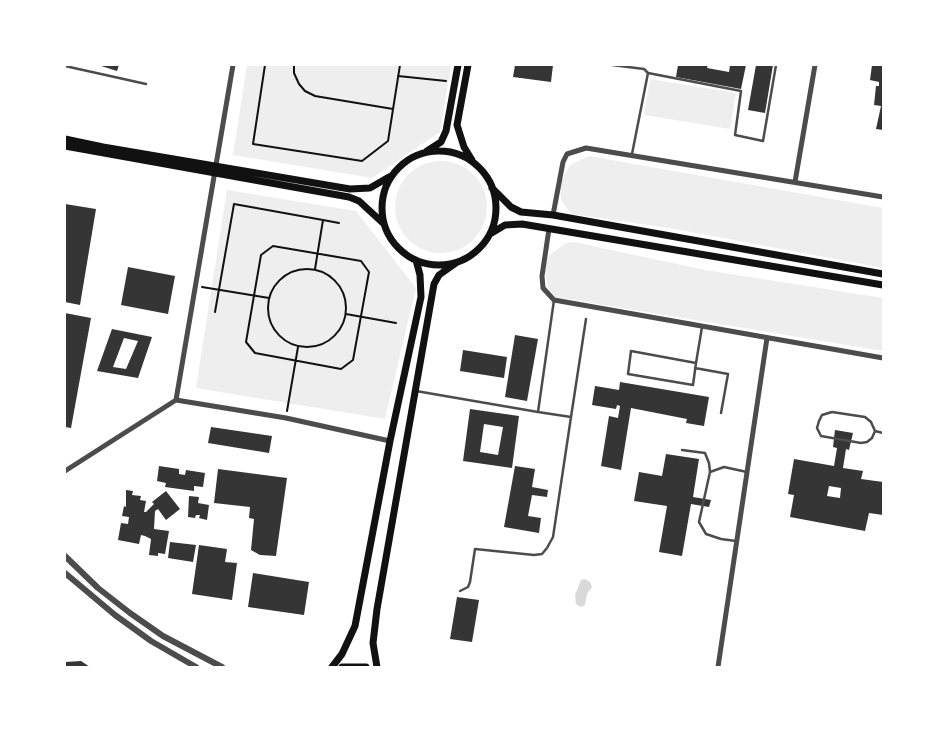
<!DOCTYPE html>
<html>
<head>
<meta charset="utf-8">
<style>
	body { margin:0 }
	#map { position:relative; width:948px; height:732px; overflow:hidden; background:#fff; font-family:Jost,sans-serif }
	canvas { display:block }
	.frame { position:absolute; inset:0; border:66px solid #fff; pointer-events:none }
</style>
</head>
<body>
<div id="map">
<canvas width="948" height="732"></canvas>
<div class="frame"></div>
</div>
<script>
const ctx = document.querySelector('canvas').getContext('2d');
ctx.lineJoin = 'round';
function fillPath(path, color) { ctx.fillStyle = color; ctx.fill(path, 'evenodd'); }
const shape = rows => new Path2D(rows.map(r => 'M' + r).join(''));
function trace(path, color, width, dash) { ctx.strokeStyle = color; ctx.lineWidth = width; ctx.lineCap = dash ? 'butt' : 'round'; ctx.setLineDash(dash || []); ctx.stroke(path); }
fillPath(shape([
	[247,65,451,65,440,132,372,178,233,155],
	[650,79,736,93,730,129,644,115],
	[589,156,883,208,883,268,675,229,571,214,561,200,560,184,570,165],
	'395 207a46 46 0 1 1 92 0a46 46 0 1 1-92 0Z',
	[227,190,356,211,416,288,385,419,196,388],
	[574,242,705,270,883,298,883,351,555,297,548,288,545,271,548,256,566,243]
]), '#eee');
fillPath(shape([
	[585,579,590,582,592,587,587,594,585,605,581,607,576,604,575,595,581,580]
]), '#d9d9d9');
fillPath(shape([
	[98,65,119,65,117,71],
	[515,65,553,65,551,82,513,77],
	[678,65,708,65,707,68,729,72,730,65,746,65,741,89,676,77],
	[756,65,773,65,765,113,748,110],
	[872,65,883,65,883,130,876,129,881,106,874,105,876,86,879,86,879,82,870,80],
	[65,204,96,209,80,305,65,302],
	[128,267,175,276,168,314,121,305],
	[65,313,91,318,71,428,65,427],
	[112,329,152,337,138,378,97,371],
	[124,338,138,341,126,369,113,367],
	[515,335,538,339,527,401,505,397],
	[463,350,507,357,504,378,460,371],
	[620,382,709,397,704,426,686,423,687,419,631,408,621,470,601,466,609,416,618,418,620,406,617,405,616,409,592,405,595,386,619,390],
	[470,409,519,416,512,468,463,461],
	[484,424,503,427,498,455,480,452],
	[211,427,272,436,269,453,208,443],
	[835,430,853,433,849,450,846,449,843,468,863,471,861,479,883,482,883,515,869,513,865,531,790,517,794,495,788,494,794,459,834,466,837,448,833,447],
	[829,486,841,488,840,498,827,496],
	[666,454,699,459,693,497,711,500,709,507,691,504,682,556,659,552,667,506,634,501,639,472,662,476],
	[159,466,179,469,179,474,185,475,186,470,205,473,203,487,194,486,194,491,165,487,166,483,157,481],
	[515,466,535,469,532,487,548,490,547,497,532,495,528,516,541,518,539,533,504,527],
	[218,469,287,478,276,556,260,555,251,550,254,519,249,518,250,507,214,503],
	[126,490,133,491,132,495,141,496,140,500,146,501,144,512,146,512,154,504,152,502,166,491,180,509,166,520,158,509,155,511,154,529,169,531,165,554,158,553,158,556,149,555,151,539,145,536,141,535,139,544,118,540,121,523,128,524,129,517,122,516,124,506,126,507],
	[189,496,199,497,198,503,209,505,207,520,199,518,200,515,196,515,195,518,188,517],
	[170,542,196,545,193,562,168,558],
	[199,545,227,549,225,562,237,563,232,600,192,594],
	[253,573,309,582,304,615,248,607],
	[457,597,479,600,472,642,450,639],
	[81,661,90,667,65,667,65,662]
]), '#353535');
trace(shape([
	[265,65,253,144,362,161,388,141,400,65],
	[294,65,294,73,299,84,305,91,315,96,393,109],
	[398,76,446,81],
	[323,220,339,223],
	[273,246,361,261,369,272,353,360,341,369,255,353,246,342,261,255,273,246],
	'268 308a39 39 0 1 1 78 0a39 39 0 1 1-78 0Z',
	[202,287,269,298],
	[215,312,234,204,323,220,315,269],
	[346,314,396,323],
	[287,411,298,347]
]), '#111', 2);
trace(shape([
	[612,65,644,69,648,73,632,154],
	[65,66,146,84],
	[648,73,741,91,735,135,763,141,776,65],
	[554,300,538,412,571,417,586,319],
	[696,363,693,385,628,374,631,351,696,363,702,327],
	[695,368,728,374,721,413],
	[416,391,538,412],
	[832,412,865,417,871,422,875,431,872,438,867,442,861,443,821,436,817,428,819,421,822,415,832,412],
	[875,431,883,433],
	[682,450,705,453,709,463,710,472],
	[736,541,721,539,706,534,699,522,710,472,724,467,747,472],
	[460,591,468,587,470,582,475,549,534,555,542,554,547,548,553,537,571,417]
]), '#4c4c4c', 2.5);
trace(shape([
	[795,182,815,65],
	[553,215,563,162,567,154,586,148,883,197],
	[549,229,542,276,543,288,554,300,883,358],
	[176,400,233,65],
	[65,471,176,400,286,418,390,441],
	[718,667,767,338]
]), '#4c4c4c', 5);
trace(shape([
	[65,556,98,588,130,613,163,636,222,667],
	[65,573,115,615,151,641,196,667]
]), '#4c4c4c', 6);
trace(shape([
	[468,65,457,125,464,147,472,160],
	[65,139,103,147,350,189,370,188,389,177],
	[65,146,349,197,359,201,384,224],
	[427,151,441,142,446,131,458,65],
	'382 208a57 57 0 1 1 114 0a57 57 0 1 1-114 0Z',
	[492,188,511,207,521,212,553,215,883,274],
	[490,234,505,225,522,224,883,285],
	[332,667,342,654,355,626,390,441,421,297,420,275,416,260],
	[342,667,366,667],
	[377,667,373,643,377,609,434,284,439,275,456,263]
]), '#111', 7);
</script>
</body>
</html>
